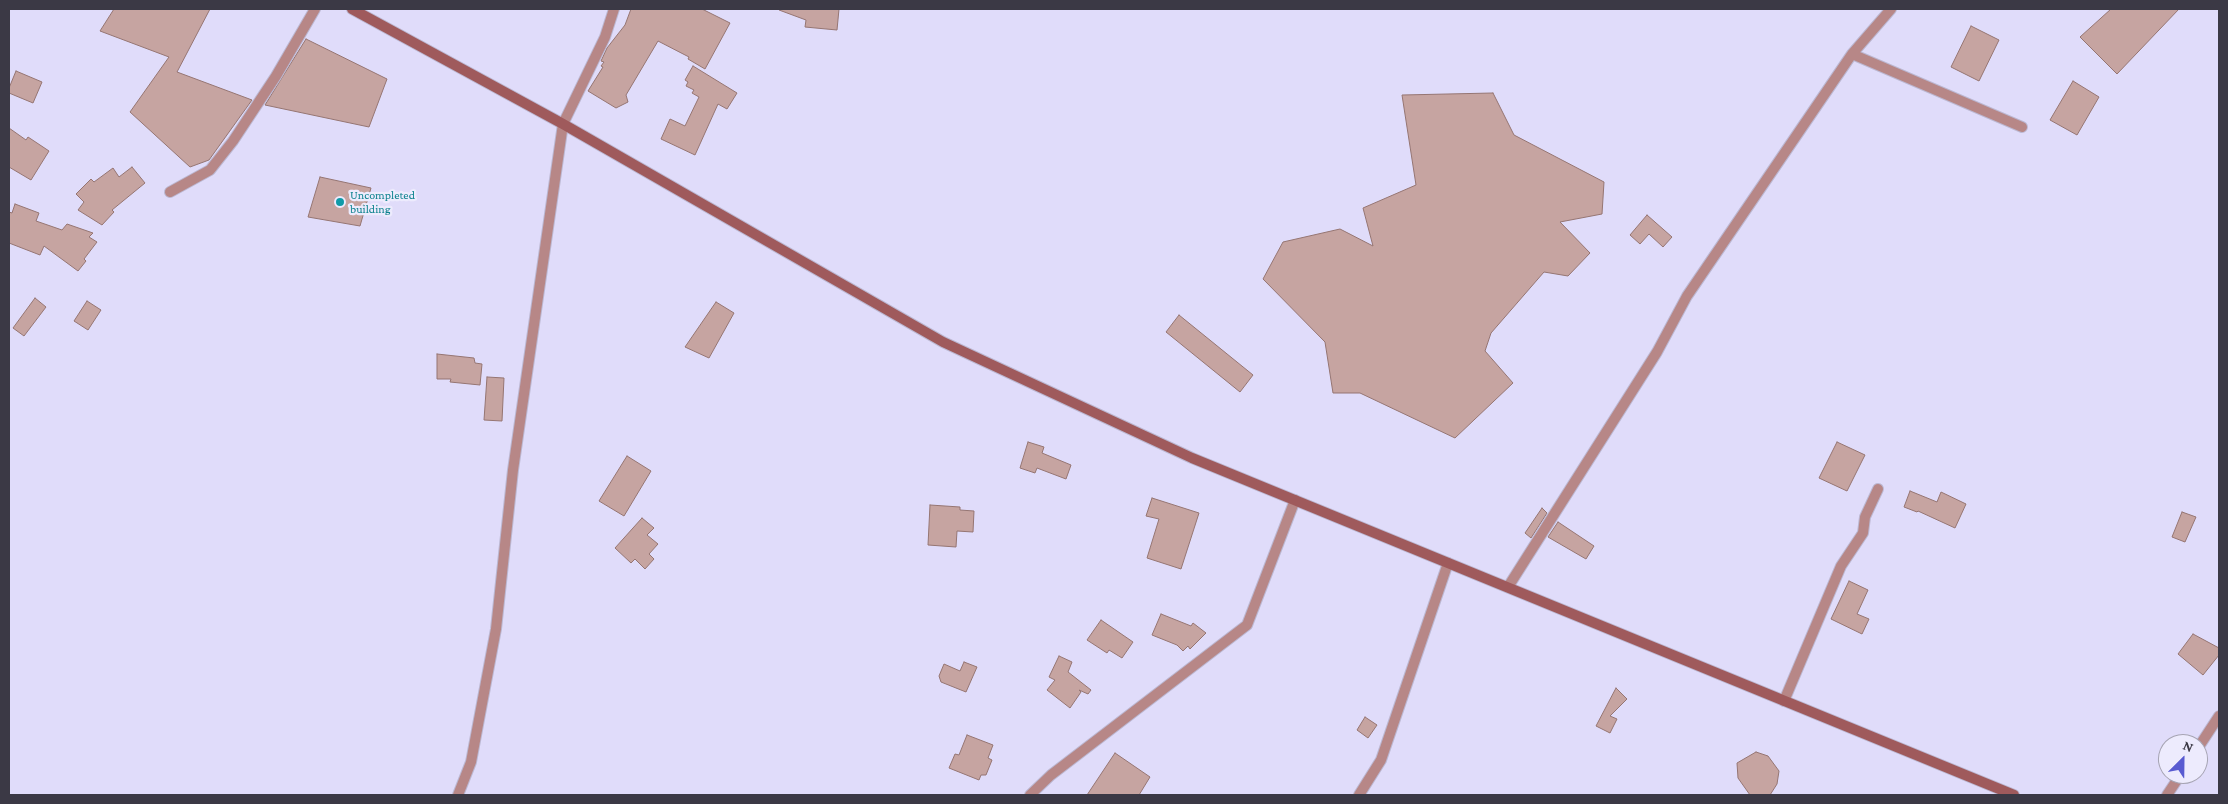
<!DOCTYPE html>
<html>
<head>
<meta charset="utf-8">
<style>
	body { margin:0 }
	#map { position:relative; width:2228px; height:804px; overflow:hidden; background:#e0dcfa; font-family:"Crimson Pro",serif }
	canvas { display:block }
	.frame { position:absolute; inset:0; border:10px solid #3b3945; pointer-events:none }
	.north { position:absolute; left:2158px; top:734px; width:50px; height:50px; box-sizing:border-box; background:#edebfd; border:1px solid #a6a4b3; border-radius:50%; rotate:23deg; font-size:14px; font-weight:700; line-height:20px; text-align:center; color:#3b3945 }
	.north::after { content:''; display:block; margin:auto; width:18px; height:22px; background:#585ad1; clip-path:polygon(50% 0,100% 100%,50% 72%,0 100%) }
</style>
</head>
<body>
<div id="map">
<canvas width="2228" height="804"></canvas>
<div class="frame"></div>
<div class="north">N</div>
</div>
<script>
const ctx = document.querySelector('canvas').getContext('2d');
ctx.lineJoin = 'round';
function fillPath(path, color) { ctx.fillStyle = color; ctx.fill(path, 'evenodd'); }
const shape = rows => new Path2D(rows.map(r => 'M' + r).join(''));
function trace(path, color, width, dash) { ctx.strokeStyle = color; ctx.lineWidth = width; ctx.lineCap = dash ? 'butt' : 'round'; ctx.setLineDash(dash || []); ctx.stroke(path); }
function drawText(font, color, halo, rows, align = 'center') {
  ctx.font = font + ' "Crimson Pro",serif'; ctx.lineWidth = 4.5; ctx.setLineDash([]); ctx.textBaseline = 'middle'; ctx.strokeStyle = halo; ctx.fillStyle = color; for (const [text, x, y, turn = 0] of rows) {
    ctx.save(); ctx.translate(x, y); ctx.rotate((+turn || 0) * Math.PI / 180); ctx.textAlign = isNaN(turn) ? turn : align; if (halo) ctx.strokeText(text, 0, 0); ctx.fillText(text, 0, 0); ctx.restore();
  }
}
const building = shape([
	[114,9,210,9,177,72,252,100,209,160,190,167,130,112,169,57,100,31,114,9],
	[631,9,702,9,730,23,705,69,688,59,689,57,658,41,626,95,628,102,616,108,588,91,603,67,601,66,604,62,601,61,607,48,625,25,631,9],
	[780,9,839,9,837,30,805,27,806,20,779,10,780,9],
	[2111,9,2179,9,2117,74,2080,37,2111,9],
	[1971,26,1999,40,1979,81,1951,67,1971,26],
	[306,39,387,79,369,127,265,105,306,39],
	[693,66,737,93,727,109,718,104,695,155,661,139,670,119,685,126,699,97,692,93,694,90,686,86,688,82,685,80,693,66],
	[16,71,42,82,33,103,9,93,9,88,16,71],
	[2073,81,2099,97,2077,135,2050,120,2073,81],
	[1493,93,1514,135,1604,182,1602,214,1560,222,1590,253,1568,276,1544,272,1491,333,1485,351,1513,383,1455,438,1360,393,1333,393,1325,342,1263,279,1283,242,1340,229,1373,246,1363,208,1416,185,1402,95,1493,93],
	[9,128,26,140,28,137,49,151,31,180,9,167,9,128],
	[132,167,145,183,112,210,114,212,102,225,78,210,84,202,76,194,91,179,94,182,113,168,119,177,132,167],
	[320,177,371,188,360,226,308,217,320,177],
	[15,204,39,213,36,221,62,230,67,224,93,233,89,237,97,242,84,259,86,261,78,271,44,246,40,255,9,243,9,212,12,213,15,204],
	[1647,215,1672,237,1663,247,1649,234,1640,244,1630,235,1647,215],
	[35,298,46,307,24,336,13,328,35,298],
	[87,301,101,310,88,330,74,321,87,301],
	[716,302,734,313,709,358,685,347,716,302],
	[1179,315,1253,375,1240,392,1166,332,1179,315],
	[437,354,474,358,475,363,482,364,480,385,450,382,451,379,437,379,437,354],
	[487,377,504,378,502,421,484,420,487,377],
	[1028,442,1044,447,1042,453,1071,465,1066,479,1037,468,1035,473,1020,468,1028,442],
	[1837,442,1865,455,1847,491,1819,478,1837,442],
	[627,456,651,471,624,516,599,501,627,456],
	[1910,491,1937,502,1941,492,1966,504,1955,528,1918,511,1917,512,1904,507,1910,491],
	[1152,498,1199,513,1181,569,1147,558,1159,519,1146,516,1152,498],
	[930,505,960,507,960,510,974,511,973,532,957,531,956,547,928,545,930,505],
	[1542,508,1547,513,1531,538,1525,533,1542,508],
	[2182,512,2196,517,2185,542,2172,537,2182,512],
	[642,518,654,528,647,535,658,544,649,554,654,559,645,569,635,559,631,563,615,548,642,518],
	[1558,522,1594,546,1586,559,1548,537,1558,522],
	[1849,581,1868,590,1857,614,1869,619,1862,634,1831,619,1849,581],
	[1161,614,1191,626,1193,623,1206,633,1190,649,1188,646,1183,651,1177,645,1152,635,1161,614],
	[1101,620,1133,642,1122,658,1109,650,1107,653,1087,640,1101,620],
	[2193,634,2219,648,2219,655,2203,675,2178,654,2193,634],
	[1059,656,1072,662,1068,672,1091,690,1088,694,1079,690,1081,692,1070,708,1047,690,1055,680,1049,677,1059,656],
	[964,662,977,667,966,692,941,682,939,676,944,664,960,671,964,662],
	[1616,688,1627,699,1610,716,1617,719,1610,733,1596,726,1616,688],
	[1365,717,1377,725,1368,738,1357,730,1365,717],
	[967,735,993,745,988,758,992,760,986,775,981,775,979,780,949,768,955,754,959,755,967,735],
	[1756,752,1768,756,1779,771,1777,784,1770,795,1750,795,1738,778,1737,763,1756,752],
	[1115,753,1150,777,1139,795,1087,795,1115,753]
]);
fillPath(building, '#c6a4a1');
trace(building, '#957572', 1);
const minor = shape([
	[1852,54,2022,127],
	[170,192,210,170,233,141,276,76,315,9],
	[1508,587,1657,352,1687,296,1852,54,1891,9],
	[1784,701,1841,566,1863,533,1865,517,1878,489],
	[2198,748,2219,716],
	[458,795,471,762,496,629,513,470,563,124,605,37,614,9],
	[1030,795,1051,775,1247,625,1295,500],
	[1359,795,1381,760,1448,563],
	[2167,795,2181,774]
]);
const secondary = shape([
	[352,9,563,124,943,342,1192,458,2014,795]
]);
trace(minor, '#bcb8d2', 12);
trace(secondary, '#bcb8d2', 12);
trace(minor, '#b78787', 10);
trace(secondary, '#9f5a5c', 10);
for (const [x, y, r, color] of [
	[340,202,5,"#0f9aa8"]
]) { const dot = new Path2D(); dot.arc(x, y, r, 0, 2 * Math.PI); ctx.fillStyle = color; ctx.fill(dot); trace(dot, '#edebfd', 2); }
drawText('12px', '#0d838f', '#edebfd', [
	["Uncompleted",350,195],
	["building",350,209]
], 'left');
</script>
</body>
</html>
